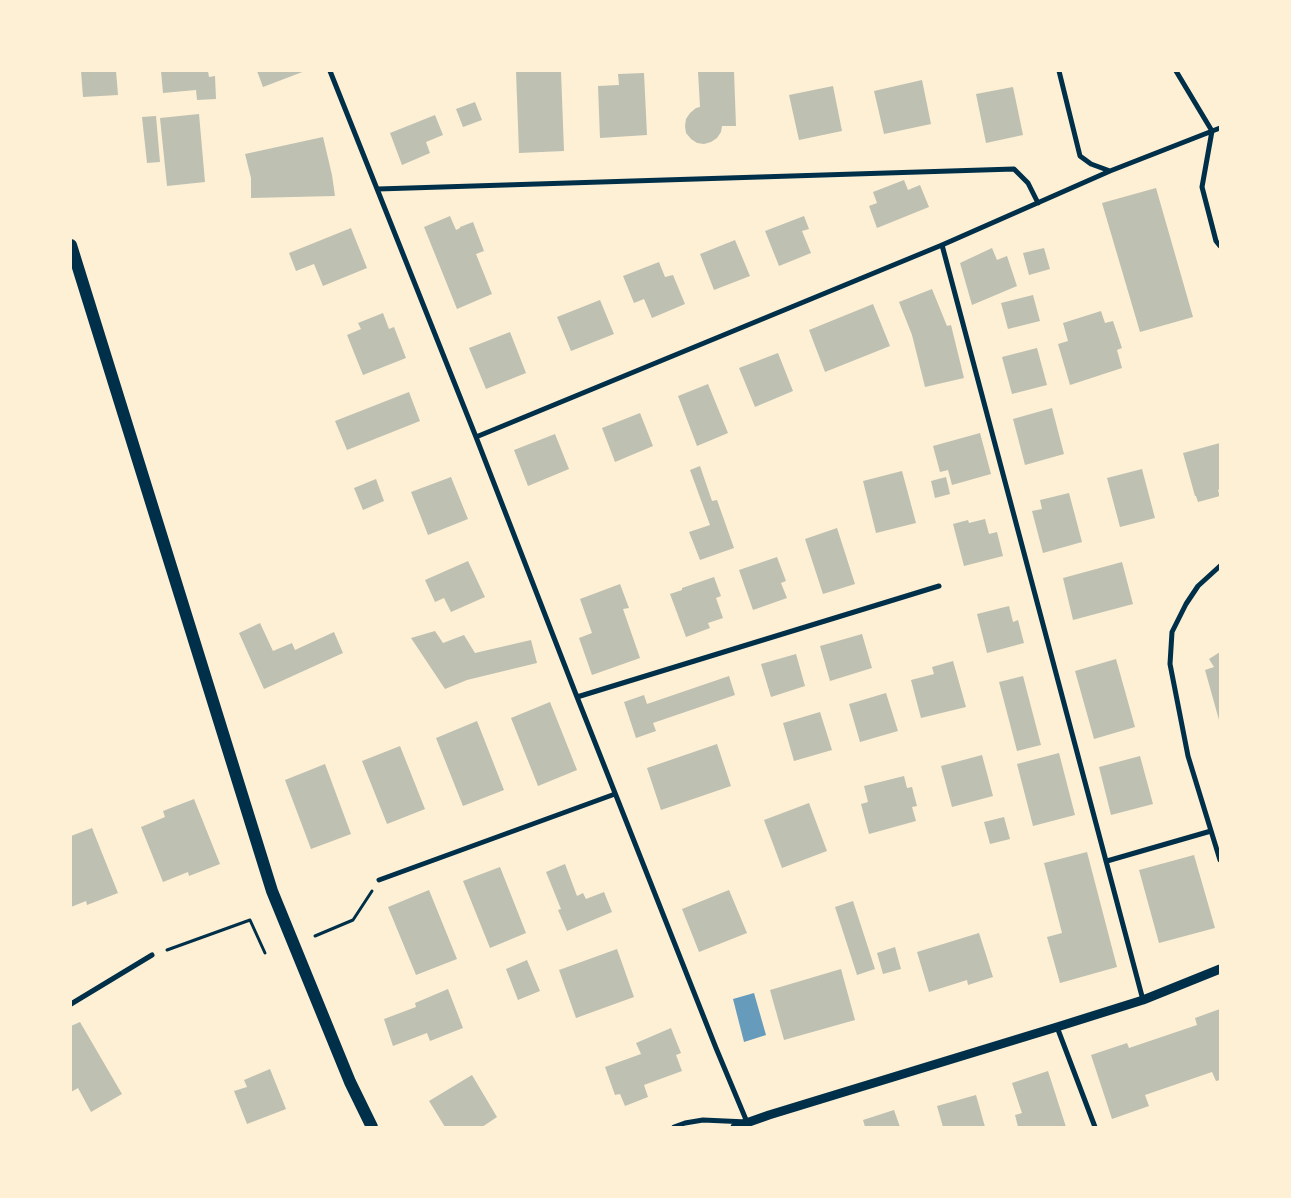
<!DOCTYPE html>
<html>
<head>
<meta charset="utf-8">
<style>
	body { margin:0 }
	#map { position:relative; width:1291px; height:1198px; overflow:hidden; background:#fdf0d5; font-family:"Exo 2",sans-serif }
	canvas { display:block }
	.frame { position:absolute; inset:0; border:72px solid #fdf0d5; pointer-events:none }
</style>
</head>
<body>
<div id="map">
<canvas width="1291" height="1198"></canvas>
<div class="frame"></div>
</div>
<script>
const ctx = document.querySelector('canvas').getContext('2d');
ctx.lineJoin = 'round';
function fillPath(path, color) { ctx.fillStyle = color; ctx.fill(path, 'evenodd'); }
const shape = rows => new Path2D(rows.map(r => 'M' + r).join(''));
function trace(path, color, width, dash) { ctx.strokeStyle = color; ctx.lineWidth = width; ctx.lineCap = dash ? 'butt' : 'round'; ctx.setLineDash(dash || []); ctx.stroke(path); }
fillPath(shape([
	[754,993,766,1035,744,1042,733,999]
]), '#669bbc');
fillPath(shape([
	[81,71,116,71,118,95,83,97],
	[161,71,208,71,209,77,215,76,216,99,197,100,196,90,163,93],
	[257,71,305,71,263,87],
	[516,71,561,71,564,151,519,153],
	[698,71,734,71,736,126,722,126,721,132,717,138,711,142,704,144,697,143,691,139,686,133,685,126,686,119,690,113,696,108,700,107],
	[644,73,647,135,600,138,598,86,619,85,618,74],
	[922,80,931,124,884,134,874,91],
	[833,86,842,131,799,140,789,95],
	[1013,87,1023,135,986,143,976,94],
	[475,102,482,120,463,127,456,109],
	[199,114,205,182,167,186,160,118],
	[435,115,443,135,426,142,430,153,402,165,390,133],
	[156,116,160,162,147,163,142,117],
	[323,137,332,175,335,196,251,198,251,178,245,154],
	[904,180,908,190,920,185,929,207,877,228,869,206,877,203,873,192],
	[1156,188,1193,317,1140,332,1102,203],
	[450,216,456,230,460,228,460,227,473,222,484,251,476,254,492,294,457,309,424,227],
	[804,216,809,229,802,231,811,253,779,266,765,231],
	[351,228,367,268,323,286,314,264,296,271,289,253],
	[735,240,750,276,714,290,700,254],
	[992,248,997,260,1007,256,1017,286,972,305,960,263],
	[1044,248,1050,269,1029,275,1023,253],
	[659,262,665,277,673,275,685,304,652,318,644,299,634,303,623,276],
	[932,289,947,326,951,325,964,378,925,387,912,335,899,302],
	[1033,295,1040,321,1008,329,1001,303],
	[600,300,614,334,571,351,557,317],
	[873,304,890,346,825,372,809,330],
	[1101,311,1105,323,1113,321,1122,348,1117,350,1122,368,1070,385,1058,344,1068,341,1063,323],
	[383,313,389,329,394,327,406,358,363,375,347,335,361,329,358,323],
	[510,332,526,373,486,389,469,348],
	[1037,348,1047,385,1012,394,1002,357],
	[778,353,793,391,755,407,739,368],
	[708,384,728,433,697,446,678,396],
	[409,392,420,421,347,450,335,421],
	[1052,408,1064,454,1025,465,1013,419],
	[640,413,653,446,615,462,602,428],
	[980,433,991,474,952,485,948,470,940,472,933,446],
	[555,434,569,469,528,486,514,450],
	[1220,443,1220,489,1218,490,1220,496,1198,502,1196,496,1195,496,1183,453],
	[700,466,712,501,717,500,734,548,700,560,689,532,710,525,690,470],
	[1142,469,1155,518,1120,527,1107,478],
	[902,471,916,523,876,533,863,481],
	[451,477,468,519,428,535,411,492],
	[946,477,950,494,935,498,931,481],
	[376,479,384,501,363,510,354,488],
	[1069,493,1082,542,1043,553,1032,511,1042,509,1040,500],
	[985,519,989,534,997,532,1003,556,964,566,953,524,968,520,969,523],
	[837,528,855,584,823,594,805,539],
	[777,557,786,581,781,583,787,598,753,610,739,570],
	[468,561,485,597,451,612,444,598,435,602,425,580],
	[1122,562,1133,604,1073,620,1063,578],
	[714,577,721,596,716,598,723,618,708,623,710,628,686,637,670,594,682,590,682,588],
	[620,584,629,608,623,609,640,658,592,675,579,638,592,633,580,599],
	[1009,606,1013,622,1018,620,1024,643,987,653,977,614],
	[260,623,273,651,292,643,295,650,334,632,343,653,264,689,239,633],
	[435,631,443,643,464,635,475,653,531,640,537,663,467,680,445,689,411,638],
	[862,634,872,668,830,681,820,646],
	[1220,652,1220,720,1219,720,1205,670,1214,667,1209,659],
	[796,654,805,686,771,697,761,664],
	[1116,659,1135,727,1094,739,1075,671],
	[953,661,966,707,921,718,911,680,934,674,932,667],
	[729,676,735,695,653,723,656,731,636,738,624,702,644,695,647,704],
	[1023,676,1041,745,1017,751,999,682],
	[886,693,898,731,860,742,849,704],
	[550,702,577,770,538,786,511,718],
	[820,712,832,750,794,761,783,723],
	[477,721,504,790,463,806,436,738],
	[717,744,731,786,661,810,647,768],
	[400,746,425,809,387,824,362,761],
	[1059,753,1075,815,1033,826,1017,764],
	[982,755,993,796,952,807,941,766],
	[1140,756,1153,804,1111,815,1099,767],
	[325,764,351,834,311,849,285,780],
	[904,776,907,788,912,787,917,806,912,807,916,821,869,834,861,804,868,802,864,786],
	[194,799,220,864,189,876,188,872,163,882,141,827,165,817,163,811],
	[809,803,827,851,782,868,764,820],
	[1004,817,1010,839,990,844,984,822],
	[92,828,118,893,87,905,86,901,71,907,71,836],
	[1087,852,1117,967,1060,983,1047,937,1062,933,1044,863],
	[1194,855,1215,928,1159,943,1139,870],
	[565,864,577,896,583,893,586,899,604,892,612,912,567,931,558,910,561,909,546,872],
	[500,867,526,933,490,948,463,881],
	[429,890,457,959,416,975,388,907],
	[729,890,747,933,699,952,682,909],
	[853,901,875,969,857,975,835,907],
	[979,933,993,977,968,985,967,980,929,992,917,952],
	[895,947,901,969,883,974,877,953],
	[617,949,634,997,576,1018,559,970],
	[527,960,540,991,518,1000,506,969],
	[841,969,855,1020,784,1040,770,990],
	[448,989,463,1028,430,1041,427,1033,393,1046,384,1019,416,1007,415,1003],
	[1220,1009,1220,1080,1216,1081,1212,1072,1145,1095,1149,1106,1112,1119,1091,1055,1127,1043,1129,1048,1197,1025,1195,1018],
	[80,1022,122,1094,91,1112,78,1088,71,1092,71,1026],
	[671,1028,681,1053,676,1055,682,1071,644,1085,648,1097,625,1106,620,1094,615,1095,605,1067,641,1054,636,1043],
	[270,1069,286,1109,247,1124,234,1091,247,1087,244,1080],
	[1048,1071,1066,1127,1018,1127,1015,1115,1022,1113,1012,1083],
	[472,1075,497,1117,482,1127,445,1127,429,1101],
	[976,1095,985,1127,943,1127,937,1106],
	[894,1110,900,1127,865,1127,863,1120]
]), '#bec0b2');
trace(shape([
	[315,936,353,920,372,891],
	[167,950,250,920,265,953]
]), '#003049', 3);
trace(shape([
	[330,71,476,437,577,697,716,1048,747,1122,703,1120,685,1123,674,1127],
	[1059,71,1080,156,1091,164,1110,171],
	[1176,71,1212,131],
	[1212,131,1202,187,1216,241,1220,246],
	[378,189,1014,169,1028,183,1038,203],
	[942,245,1143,1000],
	[476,437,942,245,1110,171,1220,128],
	[1220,566,1198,586,1186,604,1172,632,1170,664,1188,756,1220,860],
	[577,697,939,586],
	[1107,861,1211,831],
	[379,880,615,794],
	[71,1004,152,955],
	[1057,1027,1095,1127]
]), '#003049', 5);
trace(shape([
	[735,1127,769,1115,1057,1027,1143,1000,1220,969]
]), '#003049', 9);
trace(shape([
	[71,245,272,891,350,1082,372,1127]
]), '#003049', 12);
</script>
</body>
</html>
